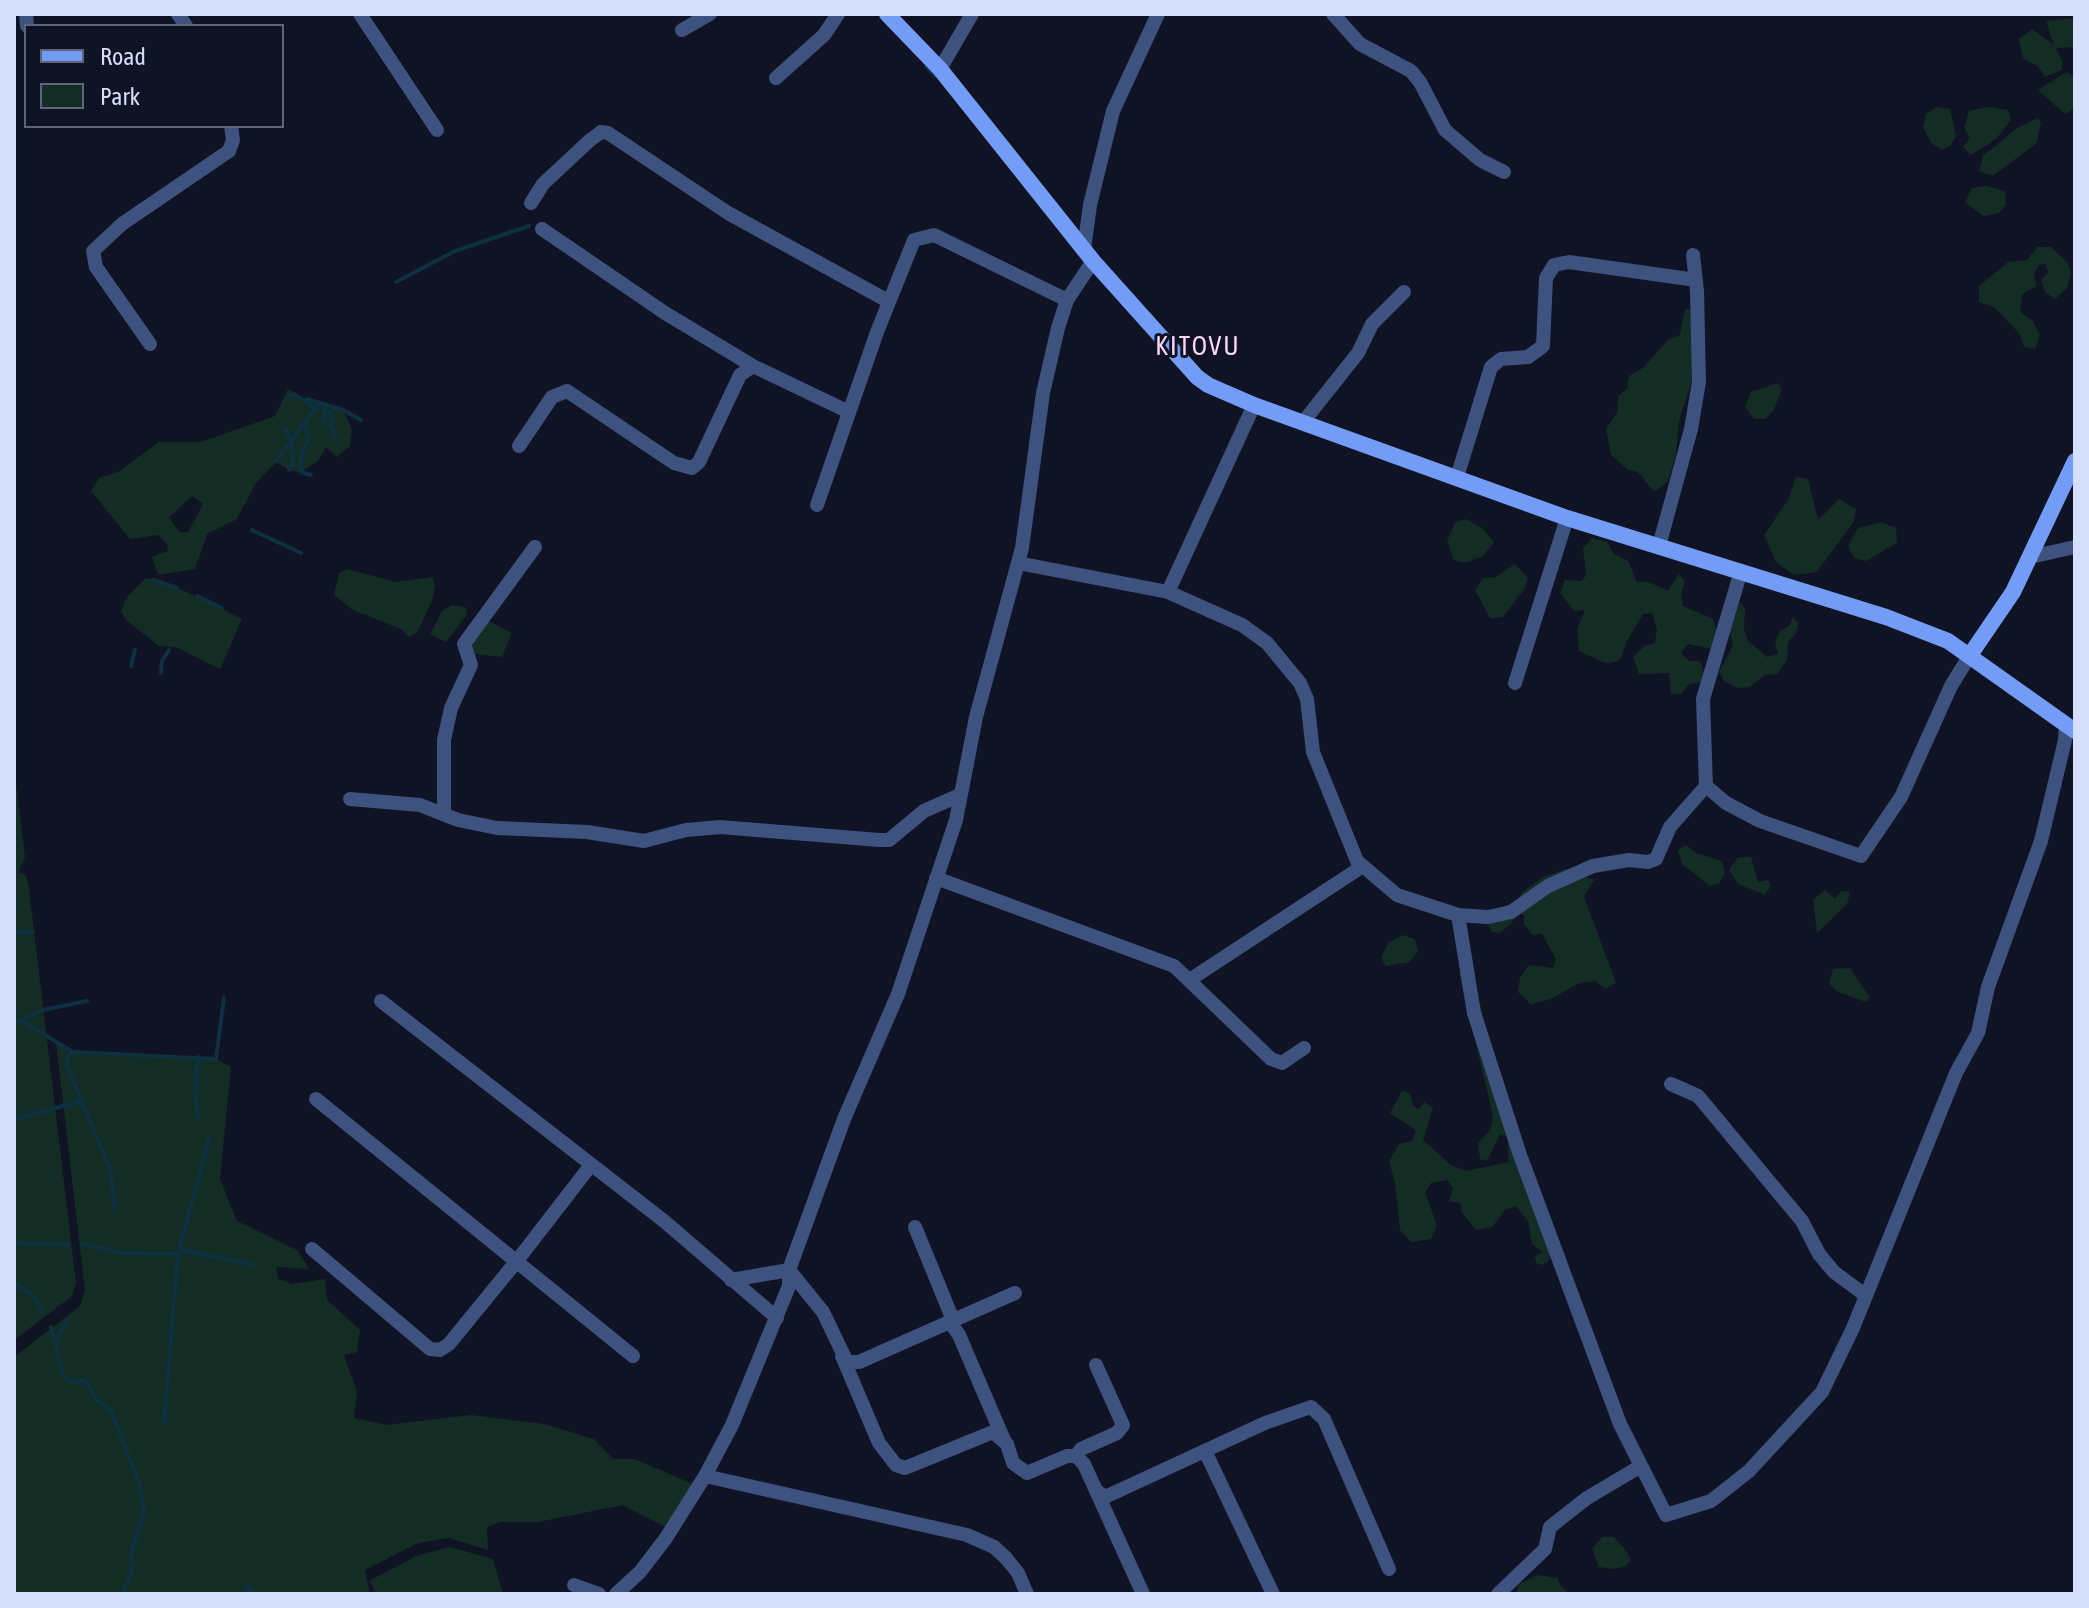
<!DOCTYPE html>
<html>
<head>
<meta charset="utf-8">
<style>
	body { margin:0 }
	#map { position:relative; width:2089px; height:1608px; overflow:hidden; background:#101324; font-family:"Asap Condensed",sans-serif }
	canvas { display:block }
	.frame { position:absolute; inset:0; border:16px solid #d5defc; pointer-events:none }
	.legend { position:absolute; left:24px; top:24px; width:260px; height:104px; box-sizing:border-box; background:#101324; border:2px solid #5f647a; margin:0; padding:10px 14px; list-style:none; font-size:24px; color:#d5defc }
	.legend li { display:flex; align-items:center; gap:16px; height:40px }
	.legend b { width:40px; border:2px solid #5f647a }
</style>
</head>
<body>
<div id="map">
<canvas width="2089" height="1608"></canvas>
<div class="frame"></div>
<ul class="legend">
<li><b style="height:10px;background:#739cf6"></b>Road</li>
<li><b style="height:22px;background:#132d24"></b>Park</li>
</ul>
</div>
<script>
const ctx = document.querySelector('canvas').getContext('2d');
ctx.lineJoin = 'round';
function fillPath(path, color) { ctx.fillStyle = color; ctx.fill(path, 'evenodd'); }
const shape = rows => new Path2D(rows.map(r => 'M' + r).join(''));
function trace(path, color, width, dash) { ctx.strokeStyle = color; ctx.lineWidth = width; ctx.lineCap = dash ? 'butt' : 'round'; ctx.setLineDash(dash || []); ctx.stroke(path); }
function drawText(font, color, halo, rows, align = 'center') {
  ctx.font = font + ' "Asap Condensed",sans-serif'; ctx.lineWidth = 6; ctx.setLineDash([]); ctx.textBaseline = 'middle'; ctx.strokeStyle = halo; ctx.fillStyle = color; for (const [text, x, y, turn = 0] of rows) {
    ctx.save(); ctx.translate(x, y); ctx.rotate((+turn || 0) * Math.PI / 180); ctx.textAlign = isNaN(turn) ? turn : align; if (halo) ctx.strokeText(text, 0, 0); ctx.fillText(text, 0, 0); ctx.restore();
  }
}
fillPath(shape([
	[2075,18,2075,47,2056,48,2063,63,2061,70,2045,77,2038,66,2023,59,2019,39,2032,29,2054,45,2046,21],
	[2067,72,2075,78,2075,108,2065,114,2038,90],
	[1937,107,1950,109,1956,136,1950,146,1942,150,1931,143,1923,127,1926,114],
	[1988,107,2008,110,2011,120,1996,139,1971,155,1963,147,1970,137,1964,128,1969,111],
	[2038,118,2041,123,2036,144,1992,176,1979,171,1983,156,2017,128],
	[1986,186,2005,191,2006,205,1999,213,1983,216,1965,202,1972,188],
	[2037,247,2051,247,2068,263,2071,274,2067,288,2055,299,2045,292,2041,280,2048,272,2045,264,2039,265,2034,273,2036,286,2022,294,2020,312,2033,321,2040,335,2035,349,2024,347,2019,333,1995,308,1979,302,1979,286,2008,262,2027,260],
	[1687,309,1692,310,1693,378,1679,421,1676,455,1668,481,1654,492,1638,472,1627,469,1611,455,1606,429,1617,413,1618,396,1627,389,1629,376,1643,368,1668,340,1680,335,1684,312],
	[1778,383,1782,390,1773,411,1765,419,1754,419,1745,407,1751,392],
	[288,389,318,405,343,410,352,430,350,446,337,457,326,447,318,461,301,472,289,470,276,462,256,483,237,519,207,534,195,569,158,575,152,557,168,551,167,544,158,535,130,539,91,491,99,478,118,472,159,442,201,442,275,416],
	[192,496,203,504,188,532,179,532,169,517],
	[1796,477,1808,479,1818,520,1839,499,1856,509,1854,521,1817,572,1794,575,1776,562,1764,535,1788,500],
	[1466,519,1482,528,1494,542,1483,556,1465,563,1454,560,1447,541,1455,523],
	[1881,522,1896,528,1897,543,1866,561,1854,558,1848,546,1858,528],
	[1592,538,1607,542,1614,554,1628,561,1637,582,1649,582,1668,591,1679,574,1685,581,1681,595,1683,606,1713,619,1716,630,1711,649,1688,644,1681,653,1689,661,1700,661,1704,672,1702,682,1689,684,1681,694,1671,694,1669,673,1639,674,1633,657,1644,646,1655,643,1657,629,1652,613,1643,614,1627,641,1620,660,1608,664,1579,651,1577,629,1585,610,1574,611,1560,593,1565,580,1582,581,1586,575,1583,548],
	[1515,564,1528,578,1525,588,1503,617,1490,618,1475,590,1483,578,1496,577],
	[347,569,396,582,432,577,435,585,432,601,417,633,408,637,401,629,353,610,334,595,339,573],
	[146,578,182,590,242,619,220,669,176,647,159,646,126,620,121,611,127,597],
	[1740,602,1745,608,1744,629,1748,641,1767,657,1778,654,1775,642,1780,631,1789,626,1793,617,1798,623,1796,633,1788,642,1787,660,1777,674,1765,675,1749,687,1738,688,1724,681,1719,672,1733,645,1730,631],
	[452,605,467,608,466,616,446,642,430,634,442,611],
	[485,619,512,633,502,657,466,653],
	[14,767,25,857,18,873,26,875,29,889,76,1283,71,1297,14,1340],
	[1686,845,1698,854,1722,861,1725,874,1719,883,1710,886,1682,864,1678,850],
	[1738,857,1751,857,1758,882,1768,880,1771,886,1765,895,1738,884,1729,870],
	[1566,869,1594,880,1584,897,1616,983,1606,989,1595,981,1579,983,1551,999,1531,1004,1518,992,1520,978,1529,965,1553,968,1556,959,1542,934,1533,935,1524,924,1524,915,1517,912,1511,924,1499,933,1492,932,1488,924,1499,908,1519,901,1521,893,1543,877],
	[1825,890,1835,899,1841,891,1850,892,1847,904,1817,933,1813,900],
	[1402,935,1415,939,1418,951,1410,962,1386,966,1381,958,1388,943],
	[1469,961,1491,1048,1554,1244,1550,1259,1543,1265,1536,1263,1535,1256,1543,1252,1532,1244,1528,1221,1516,1206,1505,1210,1492,1227,1476,1230,1461,1211,1461,1203,1449,1201,1453,1189,1448,1180,1431,1183,1425,1192,1437,1225,1431,1239,1411,1242,1400,1230,1395,1183,1389,1161,1399,1144,1412,1141,1416,1130,1390,1113,1402,1091,1410,1093,1413,1106,1419,1109,1424,1102,1433,1108,1423,1140,1451,1165,1466,1171,1509,1162,1507,1137,1500,1134,1487,1161,1480,1159,1478,1143,1490,1130,1493,1116,1459,973],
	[1850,968,1870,998,1866,1002,1836,991,1829,983,1833,969],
	[56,1042,73,1052,216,1059,231,1067,220,1179,237,1221,297,1250,309,1269,276,1267,278,1279,292,1284,325,1279,327,1300,360,1330,357,1352,344,1355,357,1392,354,1418,386,1425,471,1415,544,1424,594,1439,613,1459,635,1459,695,1485,669,1529,623,1505,538,1522,500,1522,487,1527,488,1550,449,1538,418,1543,365,1570,370,1594,14,1594,14,1357,80,1306,85,1291],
	[1602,1537,1614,1537,1625,1549,1631,1560,1626,1566,1614,1569,1599,1567,1592,1549],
	[450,1547,493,1559,503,1594,377,1594,369,1581,416,1556],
	[1537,1575,1558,1578,1560,1585,1569,1594,1516,1594,1519,1584]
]), '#132d24');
trace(shape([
	[926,66,935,76],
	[396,282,455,251,529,226],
	[289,396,295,395,315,408],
	[307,399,343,410,361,420],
	[325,406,324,411,331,413,335,437],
	[324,411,324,423,332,427],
	[305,423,309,438,301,456,301,472,311,475],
	[285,428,292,443,293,465,289,470],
	[276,461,318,405],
	[252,530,301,553],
	[153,580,177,588],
	[197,596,222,608],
	[131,666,135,650],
	[161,673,162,661,169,650],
	[14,933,33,932],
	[22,1021,73,1052,216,1059,224,998],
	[14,1023,43,1010,87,1001],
	[73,1052,66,1058,67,1066,110,1169,115,1209],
	[14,1119,83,1101],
	[198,1119,195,1087,199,1057],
	[14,1243,69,1245],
	[83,1244,124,1253,178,1254,164,1424],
	[182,1250,254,1265],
	[178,1254,209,1139],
	[14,1283,34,1296,43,1313],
	[51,1327,63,1375,70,1383,83,1380,89,1385,95,1398,111,1411,137,1477,144,1510,131,1554,132,1571,123,1594],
	[56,1342,67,1319],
	[246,1586,254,1594],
	[201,1594,204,1594],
	[228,1594,234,1594]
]), '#0d3140', 4);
trace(shape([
	[26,14,27,26],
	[178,14,186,26],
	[360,14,437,130],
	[1333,14,1360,44,1411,71,1420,82,1445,130,1480,160,1504,172],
	[682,30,710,14],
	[940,69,972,14],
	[776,78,824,35,838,14],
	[531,203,543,184,589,141,601,132,608,133,728,213,888,301],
	[542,229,665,313,753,366],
	[1084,249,1090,205,1113,111,1158,14],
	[150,344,96,267,93,251,122,224,229,151,233,140,231,126],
	[1304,421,1358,353,1372,324,1404,292],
	[519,446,552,397,567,391,674,463,692,468,699,462,740,375,753,366,849,412],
	[1457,477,1491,367,1501,359,1528,357,1543,346,1546,278,1554,265,1569,262,1696,280],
	[817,505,877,332,914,240,934,235,1067,300],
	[1659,546,1691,429,1699,382,1697,291,1693,255],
	[2030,557,2075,547],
	[1018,563,1168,592,1242,625,1267,643,1300,683,1307,699,1313,752,1357,861,1397,895,1458,915,1488,917,1511,912,1548,886,1593,866,1629,860,1648,862,1656,859,1670,827,1706,786,1703,699,1741,571],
	[1168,592,1254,405],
	[1515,683,1567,518],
	[1706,786,1726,803,1760,821,1861,856,1901,797,1951,686,1970,655],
	[350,799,420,805,458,820,497,828,587,832,644,841,686,830,720,827,879,840,889,840,924,811,960,795],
	[444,813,444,740,451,708,471,665,464,644,535,547],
	[936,878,1174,966,1271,1059,1282,1063,1304,1048],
	[1458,915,1474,1013,1520,1155,1620,1424,1666,1515,1711,1501,1749,1471,1822,1392,1853,1328,1956,1073,1978,1033,1988,987,2041,841,2065,740,2066,724],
	[1191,979,1363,866],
	[381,1001,664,1221,777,1318],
	[1671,1084,1698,1096,1802,1221,1819,1254,1834,1272,1865,1295],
	[316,1099,633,1356],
	[915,1227,953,1320],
	[312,1249,430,1349,440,1350,449,1344,516,1262,591,1165],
	[731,1280,789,1270,823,1312,847,1362,859,1362,1015,1293],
	[946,1323,952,1325,959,1335,1004,1440],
	[842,1356,879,1443,896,1465,905,1468,993,1432,1007,1444,1013,1463,1027,1473,1067,1456,1076,1456,1084,1464,1143,1594],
	[1205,1451,1273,1594],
	[1076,1456,1081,1449,1117,1433,1123,1425,1096,1365],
	[705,1476,967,1535,994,1547,1006,1558,1018,1573,1027,1594],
	[1098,1492,1105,1497,1265,1423,1311,1407,1324,1419,1389,1569],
	[574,1585,599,1594],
	[616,1594,640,1572,666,1538,705,1476,732,1425,789,1286,789,1270,844,1119,898,994,956,820,976,717,1022,548,1043,393,1058,328,1067,300,1093,261],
	[1498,1594,1545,1549,1550,1527,1587,1498,1641,1466]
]), '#3e5280', 14);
trace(shape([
	[887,14,940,69,1093,261,1197,377,1208,385,1254,405,1567,518,1886,617,1948,641,2075,731],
	[1970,655,2013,592,2075,461]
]), '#739cf6', 16);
ctx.letterSpacing = '2px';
drawText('26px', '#fcd7fc', '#101324', [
	["KITOVU",1198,347]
]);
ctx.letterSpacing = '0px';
</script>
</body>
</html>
